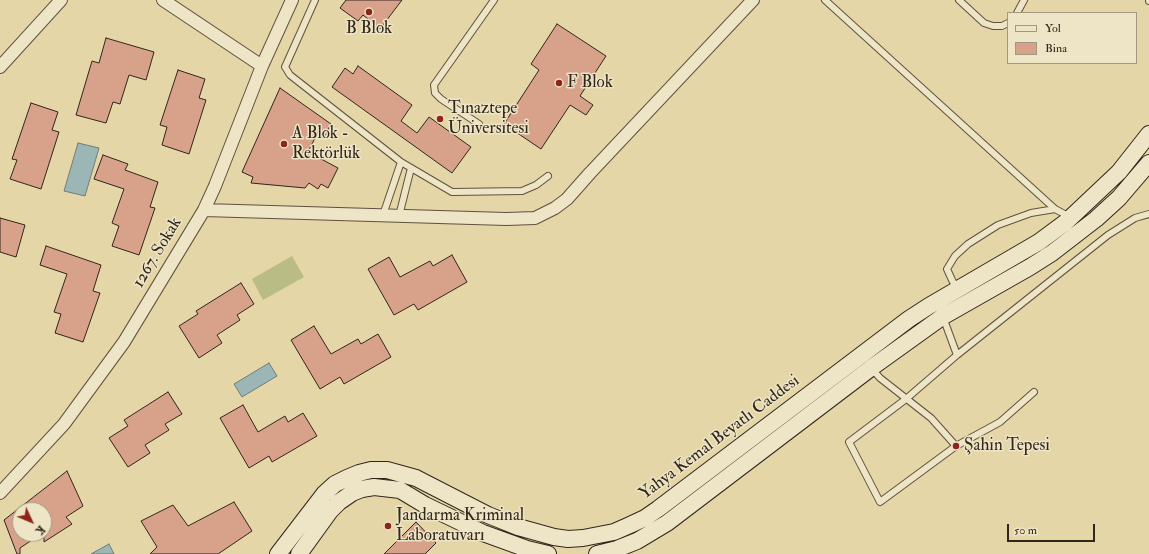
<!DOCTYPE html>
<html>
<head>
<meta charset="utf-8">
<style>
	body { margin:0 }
	#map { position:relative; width:1149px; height:554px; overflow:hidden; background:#e5d6a8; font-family:"IM FELL Double Pica",serif }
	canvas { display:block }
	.legend { position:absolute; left:1007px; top:12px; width:130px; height:52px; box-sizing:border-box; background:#eee4c6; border:1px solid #a29882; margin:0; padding:5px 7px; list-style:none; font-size:12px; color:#31261b }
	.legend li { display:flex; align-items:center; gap:8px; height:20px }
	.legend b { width:20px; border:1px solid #a29882 }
	.north { position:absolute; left:12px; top:502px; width:40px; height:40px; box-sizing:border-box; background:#eee4c6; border:1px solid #a29882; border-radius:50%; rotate:134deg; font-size:11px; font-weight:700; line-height:16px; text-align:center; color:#31261b }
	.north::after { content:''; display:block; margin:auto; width:14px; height:18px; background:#8f2418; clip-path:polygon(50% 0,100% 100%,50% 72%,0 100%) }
	.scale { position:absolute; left:1007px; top:524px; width:88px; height:18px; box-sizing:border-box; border:2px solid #31261b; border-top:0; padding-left:5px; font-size:12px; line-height:14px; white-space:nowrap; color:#31261b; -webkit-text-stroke:3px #eee4c6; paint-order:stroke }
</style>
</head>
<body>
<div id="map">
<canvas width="1149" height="554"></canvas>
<ul class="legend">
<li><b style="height:5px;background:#eee4c6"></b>Yol</li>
<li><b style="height:11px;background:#d8a18a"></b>Bina</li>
</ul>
<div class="north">K</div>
<div class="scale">50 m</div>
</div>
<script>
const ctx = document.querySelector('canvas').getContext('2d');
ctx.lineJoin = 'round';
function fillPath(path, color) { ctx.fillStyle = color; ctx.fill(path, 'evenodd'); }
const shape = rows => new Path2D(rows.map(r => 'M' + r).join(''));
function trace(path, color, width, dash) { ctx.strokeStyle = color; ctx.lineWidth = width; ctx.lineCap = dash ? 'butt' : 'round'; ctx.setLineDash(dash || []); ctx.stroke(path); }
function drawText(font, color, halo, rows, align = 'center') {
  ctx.font = font + ' "IM FELL Double Pica",serif'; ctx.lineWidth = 3; ctx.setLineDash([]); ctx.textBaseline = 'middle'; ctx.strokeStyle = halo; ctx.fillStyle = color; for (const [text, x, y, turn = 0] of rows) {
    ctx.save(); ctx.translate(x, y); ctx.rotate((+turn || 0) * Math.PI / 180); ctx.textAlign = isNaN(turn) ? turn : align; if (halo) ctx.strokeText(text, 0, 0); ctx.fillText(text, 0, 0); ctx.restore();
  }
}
fillPath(shape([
	[292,256,304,277,263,300,252,279]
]), '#b9bc84');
const water = shape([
	[78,143,99,148,85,196,64,191,78,143],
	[269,363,277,376,242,397,234,384,269,363],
	[109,544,114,554,91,554,109,544]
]);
fillPath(water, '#9cb6b5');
trace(water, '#717c77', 1);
const building = shape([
	[346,0,402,0,380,29,363,15,358,21,340,8,346,0],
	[557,24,606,56,580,96,593,105,586,115,570,105,541,149,504,124,539,70,531,64,557,24],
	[106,38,154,52,146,80,129,75,120,104,113,102,106,123,76,115,92,61,99,63,106,38],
	[358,66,412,105,401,121,417,133,429,117,471,147,452,173,332,87,345,68,353,74,358,66],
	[178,70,205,79,199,98,206,100,189,154,162,145,167,127,160,125,178,70],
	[280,88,331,124,325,136,318,132,308,152,338,168,328,188,321,184,318,189,309,183,305,188,251,183,253,177,242,172,280,88],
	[31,103,58,112,52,130,59,132,41,189,10,179,17,160,12,159,31,103],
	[103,155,128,164,125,170,158,182,150,207,155,208,139,255,112,246,119,226,112,223,124,189,94,179,103,155],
	[0,218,25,225,16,257,0,252,0,218],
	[46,246,101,265,93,291,100,293,83,342,55,333,61,314,54,312,67,274,40,265,46,246],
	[452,255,467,282,418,310,414,304,394,315,368,269,389,257,400,277,430,261,433,266,452,255],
	[241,283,254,304,237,315,240,320,217,335,222,343,199,358,179,326,198,314,196,311,241,283],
	[314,326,331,354,358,339,361,344,378,334,391,357,344,384,340,377,320,389,291,340,314,326],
	[168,392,182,414,165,424,169,430,145,445,150,453,128,467,109,438,128,426,124,420,168,392],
	[243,405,258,432,285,416,288,422,303,413,317,436,272,462,269,456,249,468,220,418,243,405],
	[67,471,83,506,66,517,72,524,44,542,44,510,20,510,20,534,41,534,20,548,20,554,17,554,4,520,67,471],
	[234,502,252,531,218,554,150,554,157,547,141,521,173,505,188,526,234,502],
	[416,522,436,543,425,554,384,554,416,522]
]);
fillPath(building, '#d8a18a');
trace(building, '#31261b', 1);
const service = shape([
	[315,0,285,67,290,75,401,162,452,192,522,191,536,185,548,176],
	[825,0,1055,209],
	[959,0,984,23,993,26,1002,26,1008,23],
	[1149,0,1149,1],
	[1017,13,1024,0],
	[479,124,441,99,435,93,434,85,494,0],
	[383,215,401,162],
	[399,216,411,168],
	[957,289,952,280,947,269,955,256,968,244,998,225,1031,213,1055,209,1070,217],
	[943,317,957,355],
	[872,369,880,378,931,418,956,446],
	[1034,392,1000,422,956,446,880,502,849,442,906,399,957,355,1108,235,1135,218,1149,214]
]);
const minor = shape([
	[163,0,262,66],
	[0,67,61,0],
	[204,210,506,219,535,218,555,208,567,199,590,173,753,0],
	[0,493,64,424,124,342,204,210,215,186,262,66,292,0]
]);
const secondary = shape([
	[278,554,324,494,335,484,347,478,359,473,371,470,387,470,416,478,488,515,518,527,554,537,568,539,583,538,614,532,630,525,645,518,658,509,909,319,929,306,1039,242,1066,222,1119,172,1149,134],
	[299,554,330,511,339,502,352,493,362,489,374,487,400,490,425,505,483,533,527,549,548,554],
	[597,554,617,549,637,541,667,523,871,368,942,317,1030,267,1052,253,1096,219,1119,198,1149,163]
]);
trace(service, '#5e523e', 8);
trace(minor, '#5e523e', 14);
trace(secondary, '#31261b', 18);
trace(service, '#eee4c6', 6);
trace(minor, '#eee4c6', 12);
trace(secondary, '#eee4c6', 16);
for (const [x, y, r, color] of [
	[369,12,4,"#8f2418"],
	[559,83,4,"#8f2418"],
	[440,119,4,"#8f2418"],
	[284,144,4,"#8f2418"],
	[956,446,4,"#8f2418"],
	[388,526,4,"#8f2418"]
]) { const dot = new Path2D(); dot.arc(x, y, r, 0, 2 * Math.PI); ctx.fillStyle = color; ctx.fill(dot); trace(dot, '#eee4c6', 1.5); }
drawText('17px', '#31261b', '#eee4c6', [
	["B Blok",369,29,"center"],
	["F Blok",567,83],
	["Tınaztepe",448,109],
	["Üniversitesi",448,129],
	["A Blok -",292,134],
	["Rektörlük",292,154],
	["Şahin Tepesi",964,446],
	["Jandarma Kriminal",396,516],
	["Laboratuvarı",396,536]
], 'left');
drawText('17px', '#31261b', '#eee4c6', [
	["1267. Sokak",158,253,-59],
	["Yahya Kemal Beyatlı Caddesi",720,438,-37]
]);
</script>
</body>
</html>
